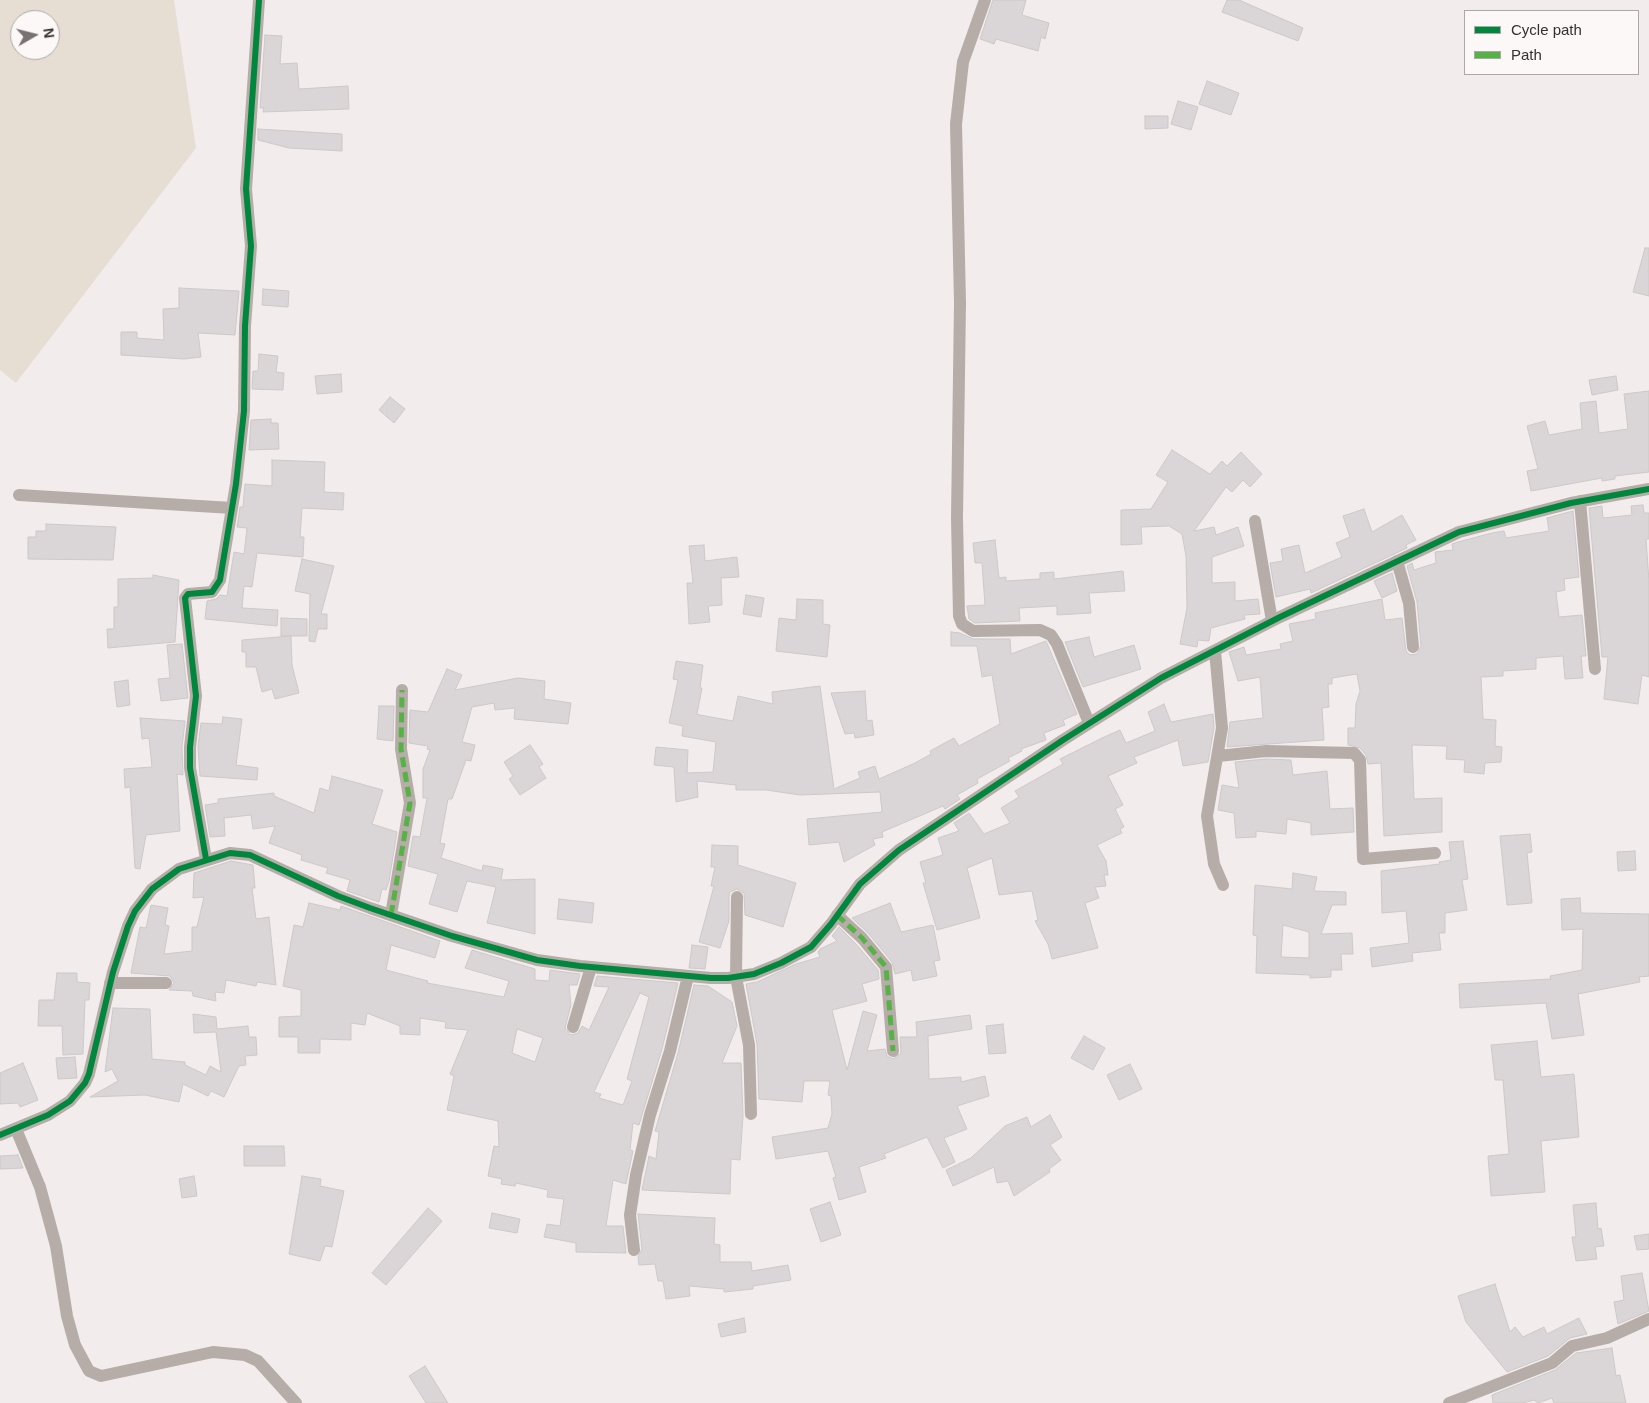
<!DOCTYPE html>
<html>
<head>
<meta charset="utf-8">
<style>
	body { margin:0 }
	#map { position:relative; width:1649px; height:1403px; overflow:hidden; background:#f2ecec; font-family:Helvetica,sans-serif }
	canvas { display:block }
	.legend { position:absolute; left:1464px; top:10px; width:175px; height:65px; box-sizing:border-box; background:#fdf8f8; border:1px solid #ada8a8; margin:0; padding:6px 9px; list-style:none; font-size:15px; color:#363131 }
	.legend li { display:flex; align-items:center; gap:10px; height:25px }
	.legend b { width:25px; border:1px solid #ada8a8 }
	.north { position:absolute; left:10px; top:10px; width:50px; height:50px; box-sizing:border-box; background:#fdf8f8; border:1px solid #ada8a8; border-radius:50%; rotate:82deg; font-size:14px; font-weight:700; line-height:20px; text-align:center; color:#363131 }
	.north::after { content:''; display:block; margin:auto; width:18px; height:22px; background:#787272; clip-path:polygon(50% 0,100% 100%,50% 72%,0 100%) }
</style>
</head>
<body>
<div id="map">
<canvas width="1649" height="1403"></canvas>
<ul class="legend">
<li><b style="height:6px;background:#00873e"></b>Cycle path</li>
<li><b style="height:6px;background:#56b246"></b>Path</li>
</ul>
<div class="north">N</div>
</div>
<script>
const ctx = document.querySelector('canvas').getContext('2d');
ctx.lineJoin = 'round';
function fillPath(path, color) { ctx.fillStyle = color; ctx.fill(path, 'evenodd'); }
const shape = rows => new Path2D(rows.map(r => 'M' + r).join(''));
function trace(path, color, width, dash) { ctx.strokeStyle = color; ctx.lineWidth = width; ctx.lineCap = dash ? 'butt' : 'round'; ctx.setLineDash(dash || []); ctx.stroke(path); }
fillPath(shape([
	[0,0,174,0,196,148,16,383,0,370],
	[20,20,50,20,50,50,20,50]
]), '#e6ded3');
const building = shape([
	[993,0,1026,0,1022,15,1049,23,1045,39,1041,37,1038,51,996,39,994,44,980,39,993,0],
	[1227,0,1239,0,1303,28,1298,41,1222,12,1227,0],
	[265,35,282,36,280,64,297,63,299,89,348,86,349,109,263,112,264,108,260,108,265,35],
	[1207,81,1239,93,1231,115,1199,104,1207,81],
	[1178,101,1198,107,1191,130,1171,124,1178,101],
	[1145,116,1168,116,1168,128,1145,129,1145,116],
	[258,129,342,134,342,151,289,148,258,140,258,129],
	[1645,248,1649,248,1649,296,1633,292,1645,248],
	[179,288,239,291,235,335,198,333,201,357,184,359,121,355,121,332,137,332,137,338,164,340,163,309,179,308,179,288],
	[263,289,289,291,288,307,262,305,263,289],
	[259,354,278,356,276,372,284,373,283,390,252,389,253,371,258,371,259,354],
	[341,374,342,392,317,394,315,376,341,374],
	[1616,376,1618,390,1592,395,1589,380,1616,376],
	[1649,391,1649,472,1615,476,1615,479,1602,481,1602,478,1531,491,1527,471,1538,469,1527,426,1545,421,1549,435,1582,429,1580,403,1596,401,1599,433,1628,429,1624,394,1649,391],
	[390,397,405,409,394,423,379,410,390,397],
	[271,419,271,423,278,423,279,449,249,450,251,420,271,419],
	[1172,450,1210,474,1222,461,1227,466,1241,452,1262,474,1250,487,1243,480,1232,492,1226,487,1194,531,1214,527,1216,535,1238,527,1244,546,1212,557,1212,583,1235,582,1235,601,1258,599,1260,614,1244,615,1245,619,1211,628,1209,641,1198,640,1197,647,1180,644,1187,608,1186,556,1182,534,1169,526,1141,527,1142,544,1121,545,1121,510,1151,509,1168,482,1156,475,1172,450],
	[272,460,325,462,324,492,344,493,343,510,302,508,300,537,304,537,303,557,257,553,252,587,244,586,242,608,278,610,277,626,205,619,207,601,216,599,220,595,227,596,234,552,244,554,247,528,237,527,240,507,243,507,245,484,272,486,272,460],
	[1643,505,1644,513,1649,513,1649,539,1646,539,1649,581,1649,677,1642,675,1638,704,1604,699,1608,657,1602,657,1589,508,1602,506,1603,518,1632,515,1631,506,1643,505],
	[1364,509,1372,532,1402,515,1416,540,1406,545,1407,548,1311,593,1310,589,1276,597,1270,563,1283,561,1281,549,1299,545,1305,573,1342,557,1336,543,1350,537,1343,516,1364,509],
	[1573,511,1579,577,1564,579,1565,590,1556,592,1559,617,1582,615,1586,656,1581,656,1583,678,1565,679,1563,656,1536,658,1536,669,1503,671,1503,676,1481,677,1483,719,1496,720,1495,746,1502,747,1501,762,1485,763,1484,774,1464,772,1465,760,1446,759,1447,746,1412,745,1414,799,1442,798,1442,832,1384,836,1381,763,1368,764,1366,755,1360,748,1348,745,1348,728,1355,728,1356,704,1360,691,1357,674,1332,678,1332,684,1328,684,1329,707,1322,708,1324,740,1227,747,1230,722,1263,718,1260,677,1238,681,1229,652,1244,647,1246,655,1281,649,1280,644,1293,641,1289,624,1316,619,1315,613,1382,599,1385,620,1402,618,1406,651,1410,655,1417,654,1421,646,1417,602,1407,566,1412,563,1414,570,1436,563,1435,552,1453,550,1452,544,1458,542,1492,533,1504,531,1506,538,1549,531,1547,518,1573,511],
	[46,524,116,527,113,560,28,559,28,537,36,537,36,531,46,531,46,524],
	[995,540,999,578,1006,577,1006,581,1040,579,1040,573,1054,572,1054,579,1123,571,1125,591,1089,593,1091,613,1057,615,1057,606,1019,608,1020,621,975,623,969,619,967,606,985,605,982,563,975,563,973,543,995,540],
	[704,545,705,561,737,557,739,577,721,578,722,605,708,606,710,622,689,624,687,583,693,583,689,546,704,545],
	[302,559,334,566,321,614,327,614,327,629,318,629,315,642,309,641,310,594,295,591,302,559],
	[1392,573,1397,591,1382,598,1374,581,1392,573],
	[153,575,179,580,175,642,108,648,107,629,114,629,114,607,118,607,118,579,153,578,153,575],
	[746,595,764,598,761,617,743,614,746,595],
	[797,599,823,600,823,624,830,625,827,657,776,651,779,618,796,620,797,599],
	[281,618,307,619,307,636,281,636,281,618],
	[951,632,960,633,973,639,1010,639,1011,654,1046,641,1077,714,1063,720,1065,725,1044,733,1046,740,1021,749,1022,751,1008,758,1010,761,977,779,978,783,957,795,960,799,945,809,943,806,882,832,883,837,873,839,875,845,844,862,839,842,809,845,807,819,882,812,880,792,800,795,766,790,736,790,736,785,697,781,698,797,676,802,674,767,654,765,656,747,688,750,687,773,713,772,716,742,682,736,683,726,669,723,678,680,673,679,676,661,703,665,700,688,702,688,697,714,700,715,733,721,738,696,773,704,772,692,820,686,834,789,860,778,858,772,875,766,879,779,915,763,931,754,930,751,954,738,959,746,1000,724,992,675,982,677,977,646,951,646,951,632],
	[291,636,292,665,299,693,275,699,272,689,262,692,256,667,246,667,246,652,242,652,242,640,291,636],
	[1089,637,1094,657,1134,645,1141,669,1083,687,1065,642,1089,637],
	[182,644,188,698,161,701,158,679,170,678,167,645,182,644],
	[447,669,462,675,455,690,518,678,545,681,544,699,571,703,568,724,514,719,515,708,495,710,494,703,472,707,462,742,475,745,471,761,466,760,452,799,448,799,440,843,445,844,441,858,482,871,483,865,503,869,501,880,535,879,535,934,487,923,496,887,467,881,457,912,429,904,438,874,408,866,413,836,420,837,427,798,423,798,423,769,430,750,427,749,428,746,409,743,410,710,428,712,447,669],
	[128,680,130,705,117,707,114,682,128,680],
	[865,691,867,721,872,720,874,735,855,738,854,733,845,734,831,693,865,691],
	[1164,704,1171,722,1213,714,1214,728,1208,762,1183,766,1178,740,1134,757,1137,763,1108,776,1123,805,1115,809,1124,827,1120,829,1122,833,1097,845,1106,861,1108,875,1104,875,1106,886,1095,887,1099,898,1085,903,1098,948,1052,959,1048,944,1035,921,1038,920,1032,891,999,895,992,858,967,868,980,918,937,930,923,883,926,883,920,862,943,855,938,838,959,831,954,823,969,813,984,834,1010,823,1001,808,1019,797,1015,791,1063,764,1060,759,1102,738,1120,730,1126,743,1155,731,1148,712,1164,704],
	[379,706,394,706,393,741,377,739,379,706],
	[223,717,242,719,236,765,258,768,257,780,200,776,198,747,201,723,222,724,223,717],
	[140,718,185,721,182,747,183,775,177,774,180,831,146,835,140,869,135,868,130,787,125,788,124,769,152,767,149,738,142,739,140,718],
	[530,745,543,764,539,767,546,778,520,795,509,779,513,776,504,762,530,745],
	[1266,759,1291,760,1293,775,1327,771,1330,809,1353,808,1354,832,1311,835,1311,823,1287,819,1286,834,1256,831,1256,837,1236,838,1234,813,1218,810,1222,785,1239,788,1235,762,1266,759],
	[332,776,383,790,372,824,397,832,389,881,386,890,382,889,379,902,347,891,350,880,326,873,328,868,301,860,302,855,269,843,275,826,253,829,251,815,224,818,225,836,210,837,205,805,218,803,218,799,274,793,274,796,314,813,320,788,329,791,332,776],
	[1530,834,1532,852,1527,853,1532,903,1507,905,1500,836,1530,834],
	[1463,841,1468,879,1462,880,1467,910,1445,913,1445,933,1439,933,1441,950,1412,953,1413,961,1372,967,1370,948,1409,943,1406,911,1382,913,1381,871,1440,864,1439,862,1451,860,1449,842,1463,841],
	[712,845,738,846,738,865,796,883,783,927,745,915,744,893,737,889,730,892,729,896,729,921,720,948,699,942,714,886,711,886,715,867,711,867,712,845],
	[1635,851,1636,870,1618,871,1617,852,1635,851],
	[231,861,253,865,255,888,252,888,256,919,269,917,276,985,257,982,256,986,226,980,224,993,215,992,216,1001,193,996,192,991,169,990,174,983,170,976,131,973,140,927,146,928,151,905,168,908,165,925,169,926,164,954,192,951,192,927,197,927,204,897,193,898,194,873,231,861],
	[1293,873,1317,877,1314,891,1346,892,1346,905,1332,905,1321,934,1352,933,1353,954,1341,954,1342,970,1331,970,1331,977,1310,978,1310,975,1256,973,1257,936,1253,935,1255,885,1292,889,1293,873],
	[1283,925,1309,932,1309,958,1281,957,1283,925],
	[1580,898,1581,913,1649,914,1649,976,1639,977,1640,982,1578,994,1584,1035,1552,1039,1546,1003,1460,1008,1459,984,1551,979,1550,976,1582,970,1583,929,1562,930,1561,899,1580,898],
	[559,899,594,903,592,923,557,919,559,899],
	[309,903,340,910,341,906,440,941,435,958,391,945,386,970,428,981,427,983,504,997,509,981,465,968,472,950,535,969,535,980,549,981,550,970,580,974,577,985,569,985,571,1005,565,1028,571,1035,578,1033,582,1026,589,1030,609,987,594,986,597,976,678,983,662,1049,639,1125,633,1123,630,1150,633,1151,626,1184,613,1180,606,1226,623,1226,626,1253,576,1252,576,1243,544,1237,547,1224,560,1226,564,1199,547,1197,548,1190,516,1183,515,1186,501,1184,502,1179,488,1176,494,1146,499,1147,498,1121,447,1110,454,1076,450,1074,468,1030,445,1028,446,1022,420,1018,420,1035,400,1034,400,1026,367,1013,365,1025,351,1023,351,1040,320,1039,320,1053,298,1053,298,1037,279,1037,279,1017,301,1016,301,990,283,986,294,925,303,927,309,903],
	[640,993,649,997,627,1079,632,1081,623,1105,599,1098,601,1094,594,1092,640,993],
	[517,1029,543,1038,535,1062,512,1053,517,1029],
	[890,903,901,932,933,925,940,960,934,961,937,976,913,981,911,970,895,974,892,962,868,933,852,918,890,903],
	[839,927,856,944,878,970,879,979,862,984,867,1001,832,1010,847,1070,863,1011,877,1015,867,1051,885,1049,887,1056,893,1059,901,1053,900,1037,917,1037,916,1022,970,1015,972,1029,928,1036,929,1079,961,1077,961,1082,985,1076,989,1096,957,1106,967,1129,944,1138,955,1162,943,1168,927,1137,884,1154,886,1158,859,1167,866,1192,839,1200,833,1178,836,1177,828,1151,776,1159,772,1137,828,1128,832,1114,831,1096,828,1095,830,1081,804,1081,802,1102,759,1099,757,1044,746,984,757,982,796,964,820,957,818,952,820,949,837,941,832,936,839,927],
	[692,945,708,947,705,969,689,968,692,945],
	[57,973,77,973,77,982,90,983,89,1000,85,1000,83,1054,63,1055,62,1026,38,1026,39,1000,54,1000,57,973],
	[694,985,708,986,732,1002,737,1026,722,1063,741,1063,743,1116,740,1160,731,1159,730,1194,642,1190,649,1156,656,1159,659,1132,655,1131,678,1053,694,985],
	[113,1008,150,1009,152,1059,185,1062,185,1065,206,1075,210,1066,221,1072,216,1032,194,1033,193,1014,216,1017,217,1029,248,1026,249,1037,256,1037,257,1055,245,1056,246,1065,239,1066,224,1097,211,1091,208,1096,183,1084,179,1102,145,1095,90,1097,118,1081,112,1069,105,1072,113,1008],
	[1003,1024,1006,1053,989,1054,986,1026,1003,1024],
	[1084,1036,1105,1048,1093,1070,1071,1058,1084,1036],
	[1537,1041,1541,1077,1574,1074,1579,1137,1541,1141,1545,1192,1491,1196,1488,1156,1509,1154,1503,1080,1495,1080,1491,1045,1537,1041],
	[75,1057,77,1078,58,1079,56,1058,75,1057],
	[23,1063,38,1100,20,1107,18,1103,0,1104,0,1073,23,1063],
	[1130,1064,1142,1089,1119,1100,1107,1075,1130,1064],
	[1050,1115,1062,1137,1050,1145,1061,1160,1049,1169,1050,1172,1014,1196,1008,1181,997,1183,994,1167,953,1186,946,1170,971,1158,1005,1126,1027,1117,1031,1127,1050,1115],
	[244,1146,284,1146,285,1166,244,1166,244,1146],
	[18,1155,23,1168,0,1169,0,1156,18,1155],
	[194,1176,197,1196,182,1198,179,1179,194,1176],
	[302,1176,321,1179,320,1186,344,1191,332,1247,325,1246,320,1261,289,1254,302,1176],
	[830,1202,841,1235,821,1242,810,1209,830,1202],
	[1596,1203,1598,1229,1601,1228,1604,1246,1595,1247,1597,1259,1576,1261,1572,1237,1576,1237,1573,1205,1596,1203],
	[428,1208,442,1221,386,1285,372,1273,428,1208],
	[492,1213,520,1219,517,1233,489,1228,492,1213],
	[638,1214,715,1218,714,1244,720,1245,720,1262,751,1262,752,1271,788,1265,791,1280,753,1286,753,1289,724,1292,724,1289,689,1286,690,1296,666,1299,663,1281,658,1281,655,1264,639,1265,638,1257,642,1249,638,1214],
	[1649,1234,1649,1249,1637,1250,1634,1236,1649,1234],
	[1642,1273,1649,1311,1618,1324,1614,1302,1624,1300,1621,1276,1642,1273],
	[1495,1284,1510,1332,1515,1327,1523,1337,1544,1327,1547,1334,1579,1318,1587,1334,1570,1338,1548,1356,1507,1372,1466,1322,1458,1296,1495,1284],
	[744,1318,746,1332,721,1337,718,1324,744,1318],
	[1612,1348,1616,1376,1620,1375,1626,1403,1554,1403,1552,1398,1538,1403,1534,1400,1523,1403,1493,1403,1492,1395,1555,1370,1576,1353,1612,1348],
	[425,1366,448,1403,426,1403,409,1376,425,1366]
]);
fillPath(building, '#dad5d6');
trace(building, '#cdc8c9', 1);
trace(shape([
	[985,0,963,62,956,124,960,303,957,518,959,616,962,624,973,631,1040,630,1051,635,1057,644,1089,723],
	[19,495,232,508],
	[1580,501,1595,669],
	[1255,521,1272,621],
	[1397,561,1409,603,1413,647],
	[1215,651,1222,728,1207,816,1214,864,1223,885],
	[1218,756,1266,751,1354,753,1360,760,1363,859,1435,853],
	[206,859,190,768,190,747,196,696,185,598,188,594,212,592,220,580,236,484,244,411,245,326,251,246,246,189,259,0],
	[737,897,736,977,749,1045,751,1114],
	[391,915,410,803,401,749,402,690],
	[837,915,862,938,886,967,893,1051],
	[110,983,166,983],
	[573,1027,591,967],
	[16,1129,40,1187,56,1246,67,1316,75,1345,89,1371,101,1376,213,1352,245,1355,258,1361,296,1403],
	[0,1135,48,1115,70,1101,85,1083,89,1074,113,972,128,926,135,911,152,889,179,869,230,853,250,855,338,896,370,908,452,936,537,960,580,966,711,978,728,978,754,974,781,963,811,947,831,924,860,884,899,850,1063,740,1161,678,1280,617,1459,532,1571,503,1649,489],
	[634,1250,630,1215,636,1175,650,1115,670,1051,688,976],
	[1449,1403,1552,1363,1572,1346,1607,1338,1649,1319]
]), '#b6ada8', 12);
trace(shape([
	[391,915,410,803,401,749,402,690],
	[837,915,862,938,886,967,893,1051]
]), '#56b246', 5, [10, 5]);
trace(shape([
	[206,859,190,768,190,747,196,696,185,598,188,594,212,592,220,580,236,484,244,411,245,326,251,246,246,189,259,0],
	[0,1135,48,1115,70,1101,85,1083,89,1074,113,972,128,926,135,911,152,889,179,869,230,853,250,855,338,896,370,908,452,936,537,960,580,966,711,978,728,978,754,974,781,963,811,947,831,924,860,884,899,850,1063,740,1161,678,1280,617,1459,532,1571,503,1649,489]
]), '#00873e', 6);
</script>
</body>
</html>
